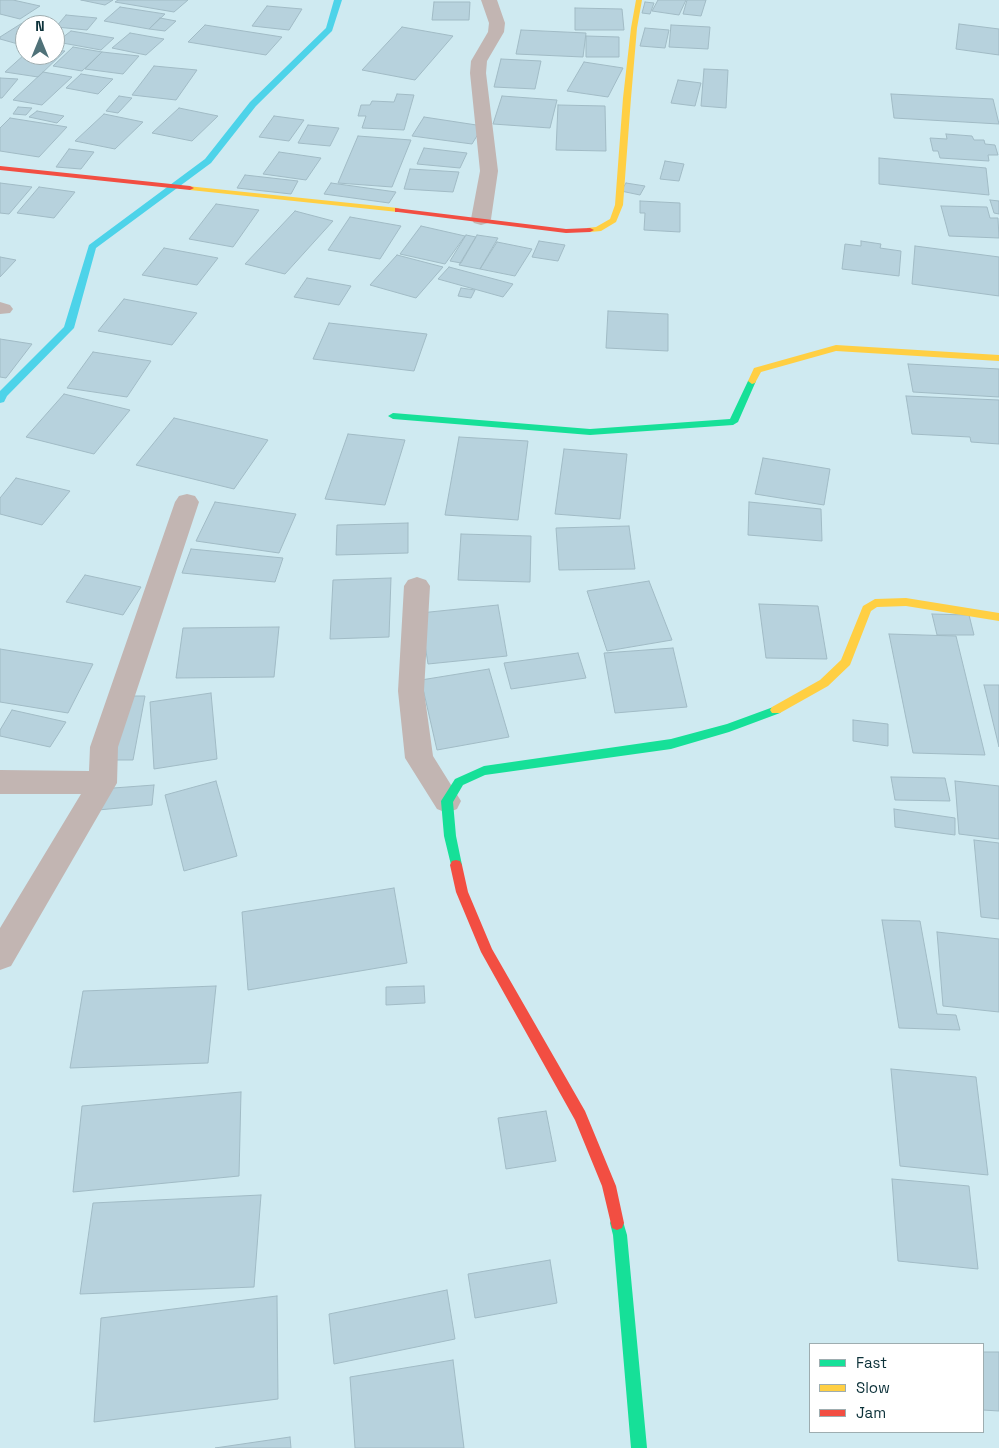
<!DOCTYPE html>
<html>
<head>
<meta charset="utf-8">
<style>
	body { margin:0 }
	#map { position:relative; width:999px; height:1448px; overflow:hidden; background:#cfeaf1; font-family:"Space Grotesk",sans-serif }
	canvas { display:block }
	.legend { position:absolute; left:809px; top:1343px; width:175px; height:90px; box-sizing:border-box; background:#fff; border:1px solid #9eadb0; margin:0; padding:6px 9px; list-style:none; font-size:15px; color:#0c3139 }
	.legend li { display:flex; align-items:center; gap:10px; height:25px }
	.legend b { width:25px; border:1px solid #9eadb0 }
	.north { position:absolute; left:15px; top:15px; width:50px; height:50px; box-sizing:border-box; background:#fff; border:1px solid #9eadb0; border-radius:50%; rotate:0deg; font-size:14px; font-weight:700; line-height:20px; text-align:center; color:#0c3139 }
	.north::after { content:''; display:block; margin:auto; width:18px; height:22px; background:#507279; clip-path:polygon(50% 0,100% 100%,50% 72%,0 100%) }
</style>
</head>
<body>
<div id="map">
<canvas width="999" height="1448"></canvas>
<ul class="legend">
<li><b style="height:6px;background:#16e098"></b>Fast</li>
<li><b style="height:6px;background:#ffcf43"></b>Slow</li>
<li><b style="height:6px;background:#f24e42"></b>Jam</li>
</ul>
<div class="north">N</div>
</div>
<script>
const ctx = document.querySelector('canvas').getContext('2d');
ctx.lineJoin = 'round';
const shape = rows => new Path2D(rows.map(r => 'M' + r).join(''));
function fillPath(path, color) { ctx.fillStyle = color; ctx.fill(path, 'evenodd'); }
function trace(path, color, width, dash) { ctx.strokeStyle = color; ctx.lineWidth = width; ctx.lineCap = dash ? 'butt' : 'round'; ctx.setLineDash(dash || []); ctx.stroke(path); }
fillPath(shape([
	[334,0,342,0,332,31,256,106,211,163,96,248,74,328,7,396,4,402,0,403,0,391,64,327,89,245,205,159,250,102,326,28,334,0]
]), '#4dd3e9');
const building = shape([
	[0,0,13,0,40,6,20,19,0,14,0,0],
	[81,0,113,0,105,5,81,0],
	[118,0,188,0,174,12,115,2,118,0],
	[658,0,686,0,679,15,652,11,658,0],
	[687,0,706,0,701,16,683,14,687,0],
	[434,2,470,2,469,20,432,20,434,2],
	[645,2,654,3,650,14,642,13,645,2],
	[267,6,302,9,289,30,252,26,267,6],
	[120,7,165,14,149,29,104,21,120,7],
	[575,8,622,9,624,30,575,30,575,8],
	[66,15,97,18,87,30,56,27,66,15],
	[160,18,176,21,165,31,149,29,160,18],
	[27,20,45,25,25,25,25,46,0,39,0,37,27,20],
	[959,24,999,29,999,55,956,49,959,24],
	[205,25,282,37,266,55,188,42,205,25],
	[671,25,710,27,708,49,669,47,671,25],
	[402,27,453,36,415,80,362,70,402,27],
	[645,28,669,30,665,48,640,46,645,28],
	[521,30,586,33,583,57,516,54,521,30],
	[71,31,114,38,101,50,57,42,71,31],
	[130,33,164,39,146,55,112,48,130,33],
	[586,36,619,37,619,57,586,57,586,36],
	[73,47,102,52,82,71,53,66,73,47],
	[55,50,65,51,38,77,5,72,25,54,55,55,55,50],
	[102,52,139,56,123,74,85,69,102,52],
	[501,59,541,61,535,89,494,87,501,59],
	[584,62,623,68,608,97,567,91,584,62],
	[154,66,197,70,176,100,132,95,154,66],
	[704,69,728,70,726,108,701,106,704,69],
	[43,72,72,77,42,105,13,100,43,72],
	[81,74,113,79,98,94,66,88,81,74],
	[0,78,18,79,2,98,0,98,0,78],
	[678,80,701,83,695,106,671,103,678,80],
	[397,94,414,95,404,130,362,128,366,116,358,116,361,105,370,105,372,101,394,102,397,94],
	[891,94,993,99,999,124,894,118,891,94],
	[119,96,132,98,118,113,106,111,119,96],
	[502,96,557,100,550,128,493,124,502,96],
	[558,105,605,106,606,151,556,150,558,105],
	[18,107,32,108,26,115,13,114,18,107],
	[179,108,218,116,192,141,152,133,179,108],
	[37,111,64,116,57,123,29,117,37,111],
	[104,114,143,122,115,149,75,141,104,114],
	[274,116,304,120,289,141,259,137,274,116],
	[424,117,483,126,472,144,412,136,424,117],
	[10,118,67,127,39,157,0,151,0,128,10,118],
	[308,125,339,128,330,146,298,143,308,125],
	[946,134,972,136,974,140,984,140,985,144,995,145,998,155,988,155,989,161,940,158,938,151,933,151,930,138,947,139,946,134],
	[358,136,411,140,392,187,338,183,358,136],
	[424,148,467,153,460,168,417,164,424,148],
	[69,149,94,152,81,169,56,167,69,149],
	[279,152,321,158,306,180,263,174,279,152],
	[879,158,986,168,989,195,879,184,879,158],
	[665,161,684,164,679,181,660,179,665,161],
	[410,169,459,172,453,192,404,189,410,169],
	[245,175,298,181,291,194,237,188,245,175],
	[0,183,32,187,9,214,0,213,0,183],
	[331,183,396,192,389,203,324,194,331,183],
	[626,183,645,186,640,195,621,191,626,183],
	[39,187,75,192,54,218,17,213,39,187],
	[990,200,999,201,999,214,994,213,990,200],
	[640,201,680,203,680,232,644,230,645,213,640,213,640,201],
	[216,204,259,210,233,247,189,239,216,204],
	[941,206,987,207,990,218,998,218,999,238,949,236,941,206],
	[295,211,333,221,285,274,245,264,295,211],
	[350,217,401,226,380,259,328,250,350,217],
	[421,226,465,236,445,264,400,254,421,226],
	[466,235,476,237,461,263,450,261,466,235],
	[477,235,498,238,480,269,459,265,477,235],
	[539,241,565,245,558,261,532,257,539,241],
	[861,241,881,244,880,248,901,251,899,276,842,269,845,244,861,246,861,241],
	[497,242,532,249,515,276,480,269,497,242],
	[915,246,999,257,999,296,912,284,915,246],
	[164,248,218,258,197,285,142,275,164,248],
	[397,255,443,267,416,298,370,285,397,255],
	[0,257,16,260,0,277,0,257],
	[449,267,513,284,503,297,438,279,449,267],
	[307,278,351,286,339,305,294,297,307,278],
	[461,288,475,290,471,298,458,296,461,288],
	[124,299,197,313,172,345,98,331,124,299],
	[608,311,668,314,668,351,606,348,608,311],
	[329,323,427,334,414,371,313,359,329,323],
	[0,339,32,344,6,378,0,377,0,339],
	[93,352,151,361,127,397,67,388,93,352],
	[908,364,999,369,999,397,913,392,908,364],
	[64,394,130,410,94,454,26,437,64,394],
	[906,396,999,400,999,444,971,442,970,437,912,434,906,396],
	[174,418,268,440,234,489,136,465,174,418],
	[348,434,405,440,385,505,325,499,348,434],
	[459,437,528,441,518,520,445,515,459,437],
	[564,449,627,454,620,519,555,514,564,449],
	[763,458,830,469,824,505,755,494,763,458],
	[16,478,70,491,42,525,0,514,0,498,16,478],
	[215,502,296,514,279,553,196,541,215,502],
	[749,502,821,509,822,541,748,535,749,502],
	[408,523,408,553,336,555,337,525,408,523],
	[629,526,635,569,559,570,556,528,629,526],
	[461,534,531,536,530,582,458,580,461,534],
	[191,549,283,558,275,582,182,573,191,549],
	[85,575,141,587,123,615,66,602,85,575],
	[391,578,389,637,330,639,333,580,391,578],
	[649,581,672,640,607,651,587,591,649,581],
	[759,604,818,606,827,659,766,658,759,604],
	[498,605,507,656,428,664,420,613,498,605],
	[932,614,969,615,974,635,937,635,932,614],
	[279,627,274,677,176,678,183,628,279,627],
	[889,634,956,636,985,755,913,753,889,634],
	[673,648,687,707,615,713,604,653,673,648],
	[0,649,93,664,68,713,0,702,0,649],
	[578,653,586,678,511,689,504,663,578,653],
	[489,669,509,737,437,750,421,680,489,669],
	[984,685,999,685,999,747,984,685],
	[211,693,217,759,154,769,150,702,211,693],
	[122,696,145,696,133,760,109,760,122,696],
	[12,710,66,722,50,747,0,736,0,730,12,710],
	[853,720,888,724,888,746,853,741,853,720],
	[891,777,945,778,950,801,895,800,891,777],
	[216,781,237,856,184,871,165,795,216,781],
	[955,781,999,786,999,839,959,834,955,781],
	[154,785,152,805,98,810,100,789,154,785],
	[894,809,955,818,955,835,895,827,894,809],
	[974,840,999,843,999,919,981,917,974,840],
	[394,888,407,963,248,990,242,912,394,888],
	[882,920,920,921,937,1014,956,1015,960,1030,899,1028,882,920],
	[937,932,999,939,999,1012,943,1006,937,932],
	[216,986,208,1063,70,1068,83,991,216,986],
	[424,986,425,1003,386,1005,386,987,424,986],
	[891,1069,976,1077,988,1175,900,1166,891,1069],
	[241,1092,239,1176,73,1192,82,1106,241,1092],
	[546,1111,556,1161,506,1169,498,1118,546,1111],
	[892,1179,969,1186,978,1269,898,1261,892,1179],
	[261,1195,254,1287,80,1294,93,1203,261,1195],
	[550,1260,557,1303,475,1318,468,1274,550,1260],
	[447,1290,455,1339,334,1364,329,1314,447,1290],
	[277,1296,278,1399,94,1422,101,1318,277,1296],
	[983,1352,999,1352,999,1411,983,1410,983,1352],
	[453,1360,464,1448,355,1448,350,1377,453,1360],
	[290,1437,291,1448,215,1448,290,1437]
]);
fillPath(building, '#b7d2dd');
trace(building, '#a1bbc5', 1);
fillPath(shape([
	[481,0,497,0,505,23,504,32,487,61,486,73,498,171,491,219,488,223,481,225,474,223,471,219,480,171,470,73,471,61,488,32,489,23,481,0],
	[0,302,10,305,13,309,10,313,0,314,0,302],
	[187,494,195,496,199,502,118,747,117,783,11,966,0,970,0,928,81,794,0,794,0,770,89,771,90,747,175,502,179,496,187,494],
	[417,577,426,580,430,586,424,691,433,756,461,801,457,809,447,813,437,809,405,758,398,691,404,586,408,580,417,577]
]), '#c2b5b2');
fillPath(shape([
	[752,378,756,381,738,422,733,425,590,435,393,419,388,416,393,413,590,429,730,419,748,381,752,378],
	[776,706,780,707,782,710,780,713,729,732,671,749,485,775,463,785,453,802,456,836,462,865,460,869,456,870,452,869,444,836,441,801,455,779,484,766,671,739,727,724,776,706],
	[617,1216,622,1218,627,1235,647,1448,631,1448,613,1235,610,1223,612,1218,617,1216]
]), '#16e098');
fillPath(shape([
	[636,0,642,0,637,28,631,98,623,205,616,222,601,231,590,232,587,232,587,228,596,227,610,219,615,205,623,98,631,28,636,0],
	[187,186,398,208,402,210,398,212,190,190,186,188,187,186],
	[836,345,999,355,999,361,836,351,761,372,755,383,752,384,748,381,754,368,836,345],
	[906,598,999,613,999,621,906,606,877,607,871,611,850,665,828,686,780,713,772,713,770,710,772,707,820,680,841,660,863,606,875,599,906,598]
]), '#ffcf43');
fillPath(shape([
	[0,166,190,186,194,188,190,190,0,170,0,166],
	[395,208,566,229,590,228,594,230,590,232,566,233,398,212,395,212,395,208],
	[456,860,460,861,462,865,468,892,492,949,585,1111,616,1186,624,1223,622,1228,617,1230,612,1228,602,1186,575,1120,481,952,456,892,450,865,452,861,456,860]
]), '#f24e42');
</script>
</body>
</html>
